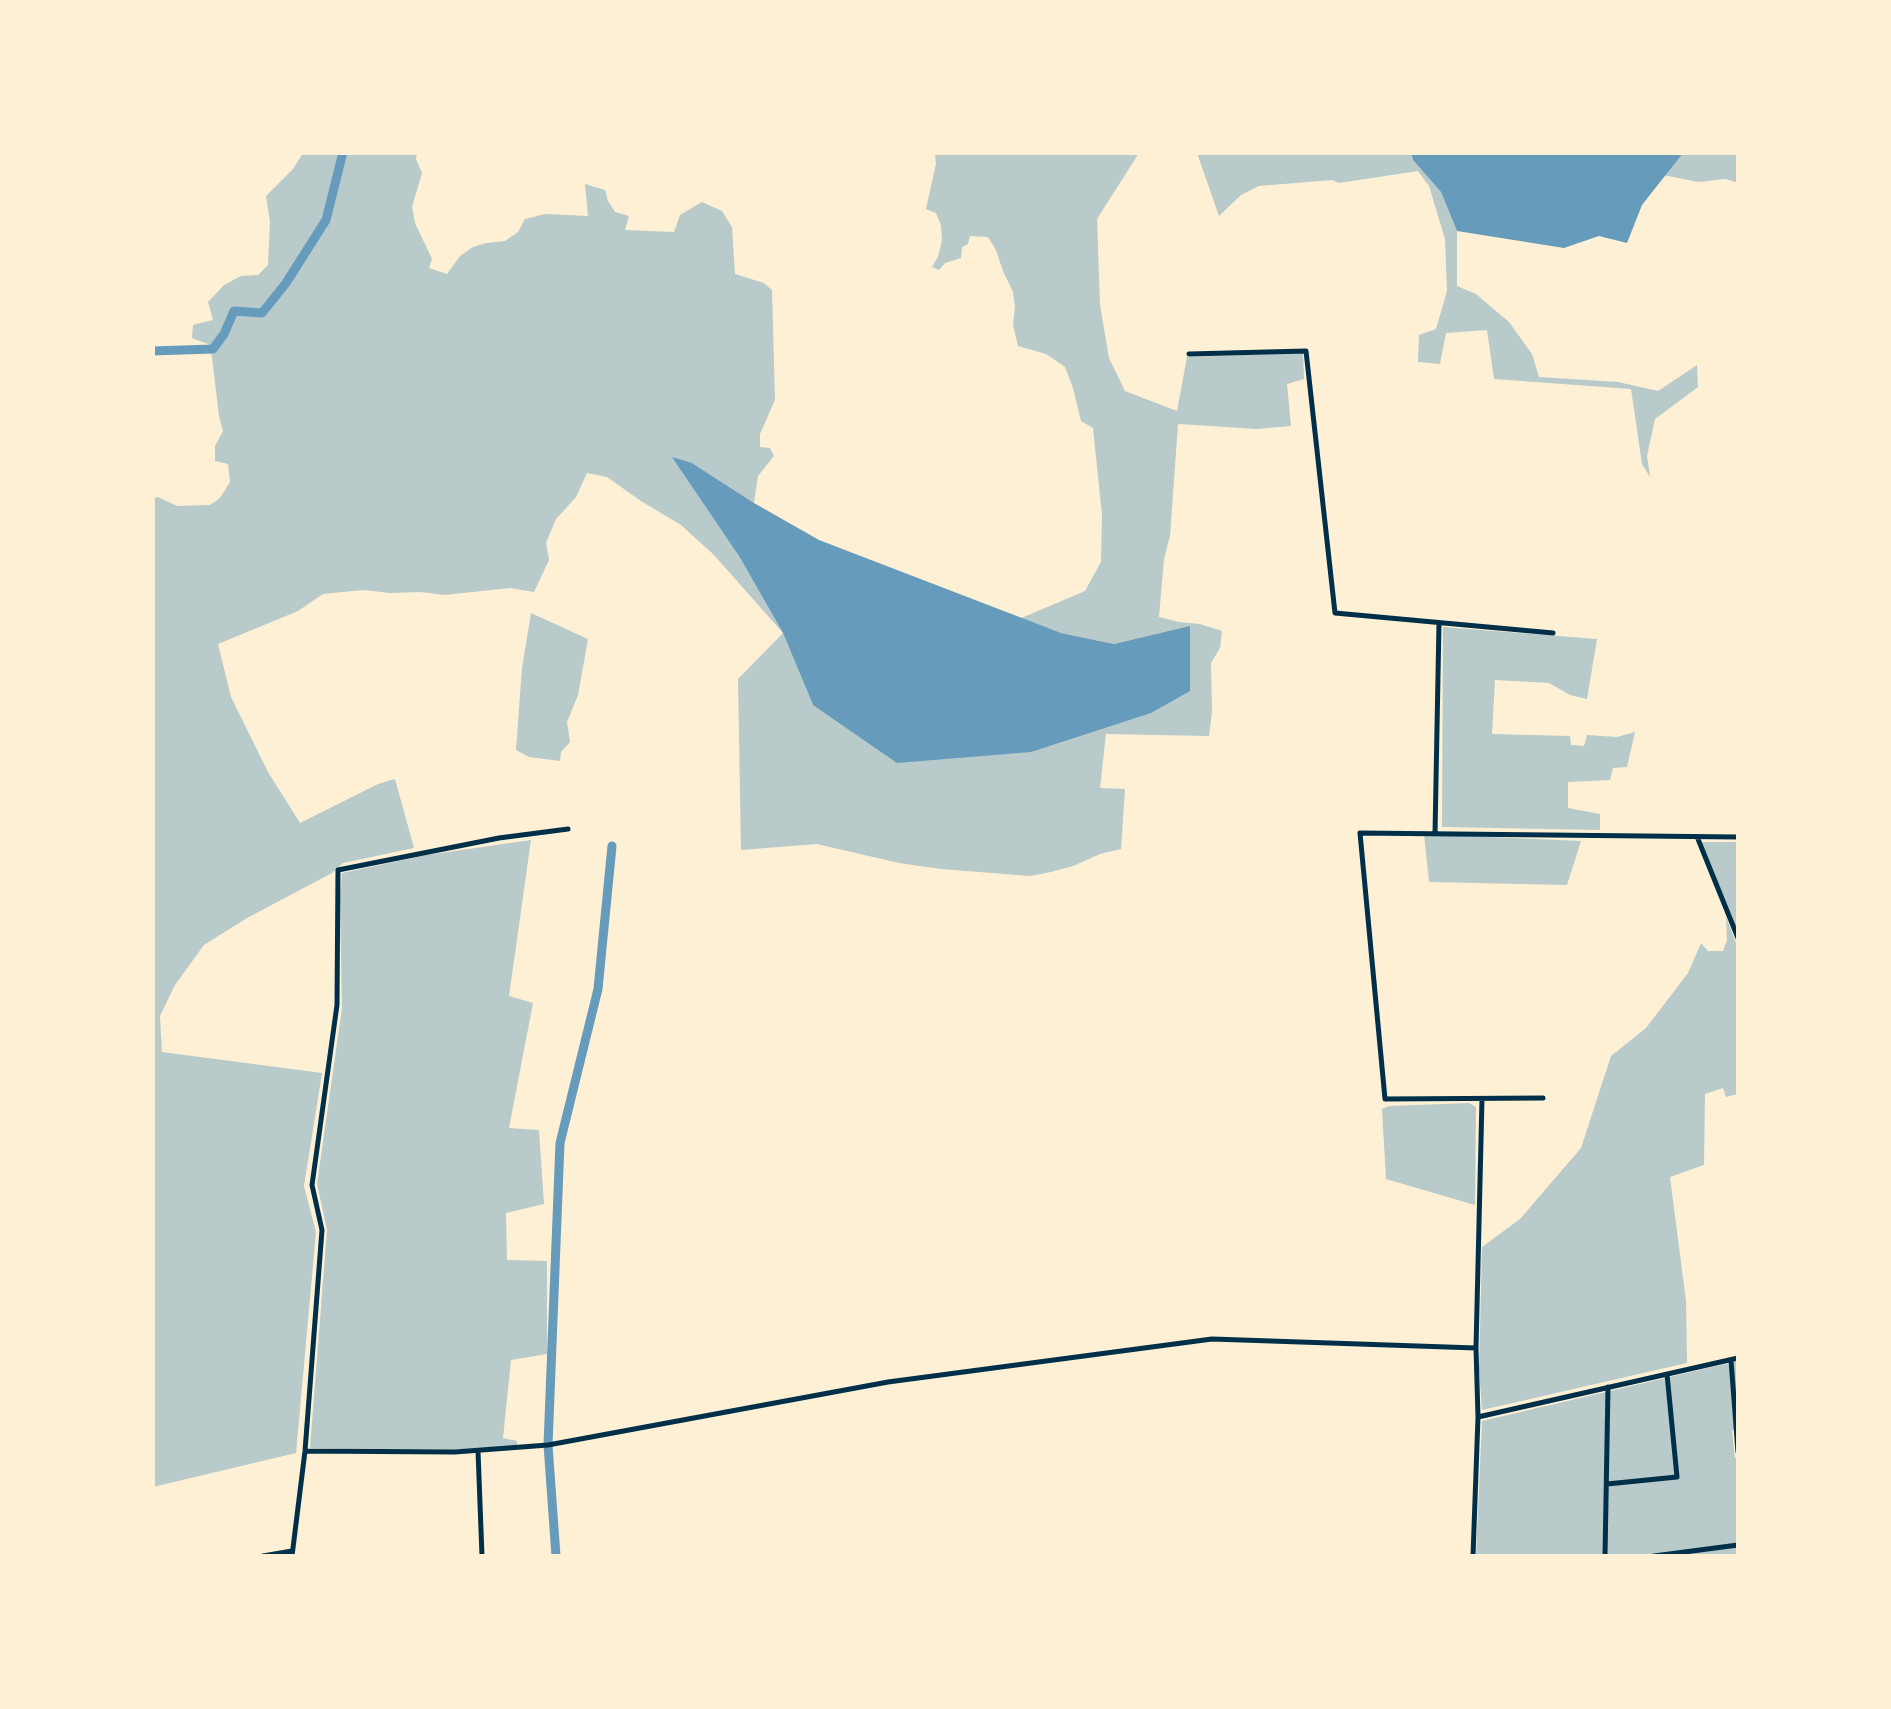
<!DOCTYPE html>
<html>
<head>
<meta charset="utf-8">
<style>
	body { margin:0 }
	#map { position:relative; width:1891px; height:1709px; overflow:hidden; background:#fdf0d5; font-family:Helvetica,sans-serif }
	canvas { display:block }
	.frame { position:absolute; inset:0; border:155px solid #fdf0d5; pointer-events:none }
</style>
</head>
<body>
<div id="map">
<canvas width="1891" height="1709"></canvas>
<div class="frame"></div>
</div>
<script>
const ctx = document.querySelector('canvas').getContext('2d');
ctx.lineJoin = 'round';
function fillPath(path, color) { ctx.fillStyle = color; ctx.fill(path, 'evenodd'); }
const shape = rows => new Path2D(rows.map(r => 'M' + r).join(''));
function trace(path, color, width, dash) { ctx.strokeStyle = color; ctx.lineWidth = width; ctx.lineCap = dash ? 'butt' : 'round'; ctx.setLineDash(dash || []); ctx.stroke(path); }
fillPath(shape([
	[303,153,417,153,416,159,422,173,412,207,415,223,432,259,429,268,447,274,460,256,473,247,486,243,505,241,518,232,525,219,545,214,588,216,585,184,605,190,608,201,615,212,629,216,625,230,674,232,680,215,702,202,722,211,732,227,735,274,764,283,772,290,775,400,760,434,760,447,770,448,774,456,758,476,754,503,692,463,739,556,783,633,813,705,1098,729,1151,713,1189,627,1114,644,1061,633,1019,619,1085,591,1101,562,1102,515,1093,428,1081,421,1073,388,1065,367,1046,354,1018,346,1013,325,1015,306,1013,292,1003,271,996,250,988,237,970,236,968,244,962,247,961,258,945,263,939,270,932,267,938,257,942,240,941,225,936,213,926,209,936,164,935,153,1139,153,1097,219,1100,305,1109,358,1125,391,1177,411,1187,357,1303,353,1304,379,1287,384,1291,426,1257,429,1178,424,1170,536,1164,559,1159,617,1179,622,1200,624,1222,631,1220,648,1211,663,1212,712,1209,736,1106,734,1100,788,1125,789,1121,849,1100,854,1073,866,1051,872,1030,876,941,869,899,863,817,844,741,850,738,679,783,633,714,555,681,525,641,501,607,477,587,473,576,497,556,519,546,543,549,560,534,592,510,588,445,595,420,592,390,593,363,590,323,594,298,611,218,644,231,697,268,772,300,823,378,784,395,779,414,848,343,863,332,873,247,918,204,945,175,985,160,1016,162,1052,322,1073,304,1186,316,1232,296,1453,153,1487,152,498,158,497,177,506,210,505,220,498,230,482,228,464,215,461,215,446,223,431,219,416,212,357,208,344,192,338,193,325,213,320,208,302,224,285,241,276,258,275,268,265,270,222,266,196,293,169],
	[1197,153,1411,153,1413,160,1441,192,1457,231,1457,286,1476,294,1509,322,1532,354,1539,377,1618,382,1658,391,1697,365,1698,387,1655,419,1647,456,1650,477,1642,464,1631,389,1494,379,1487,330,1446,333,1440,364,1418,362,1419,335,1436,329,1447,291,1445,239,1429,186,1418,171,1339,183,1332,180,1259,186,1241,195,1219,216],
	[1683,153,1738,153,1738,183,1726,179,1698,182,1663,175],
	[531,613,588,639,578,695,567,722,570,742,561,752,560,761,529,757,516,750,522,668],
	[1443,627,1597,639,1587,699,1570,695,1549,683,1495,680,1492,734,1570,736,1571,745,1584,746,1587,735,1617,737,1635,732,1627,767,1613,768,1610,780,1568,782,1568,808,1600,814,1600,830,1442,827],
	[1424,834,1581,841,1567,885,1429,882],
	[531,840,509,996,533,1003,509,1128,539,1130,544,1204,506,1213,507,1260,547,1261,547,1354,511,1360,503,1438,517,1441,517,1446,454,1450,310,1448,327,1230,317,1184,342,1008,340,898,342,873,427,855],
	[1702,842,1738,842,1738,932],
	[1726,917,1738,948,1738,1094,1726,1097,1723,1088,1705,1094,1704,1165,1670,1177,1686,1301,1687,1363,1482,1410,1479,1369,1482,1247,1520,1219,1581,1148,1611,1056,1646,1028,1688,973,1701,943,1708,951,1723,951,1727,940],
	[1469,1103,1476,1107,1475,1205,1386,1179,1382,1109,1389,1106],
	[1738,1361,1738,1429,1732,1430,1735,1458,1738,1457,1738,1556,1476,1556,1482,1421]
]), '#b9caca');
fillPath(shape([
	[1411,153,1411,152,1683,153,1642,205,1627,243,1599,236,1564,248,1457,231,1441,192,1413,160],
	[672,457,692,463,754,503,819,540,1061,633,1114,644,1190,626,1190,691,1151,713,1031,752,897,763,813,705,783,633,739,556]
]), '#669bbc');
trace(shape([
	[152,351,213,349,224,334,234,311,262,313,286,283,326,220,343,152],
	[556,1556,548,1445,560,1143,598,989,612,846]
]), '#669bbc', 9);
trace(shape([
	[1189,354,1306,351,1335,613,1553,633],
	[1435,834,1439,623],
	[1698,839,1738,938],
	[1543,1098,1385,1099,1360,833,1738,837],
	[1731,1360,1738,1452],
	[1478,1417,1738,1358],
	[305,1451,455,1452,548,1445,888,1382,1212,1339,1476,1348],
	[478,1451,482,1556],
	[1607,1484,1677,1477,1667,1374],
	[263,1556,292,1551],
	[292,1556,305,1451,322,1230,312,1185,337,1005,338,870,499,838,568,829],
	[1473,1556,1478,1417,1476,1348,1482,1099],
	[1605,1556,1608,1387],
	[1654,1556,1738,1545]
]), '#003049', 5);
</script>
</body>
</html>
